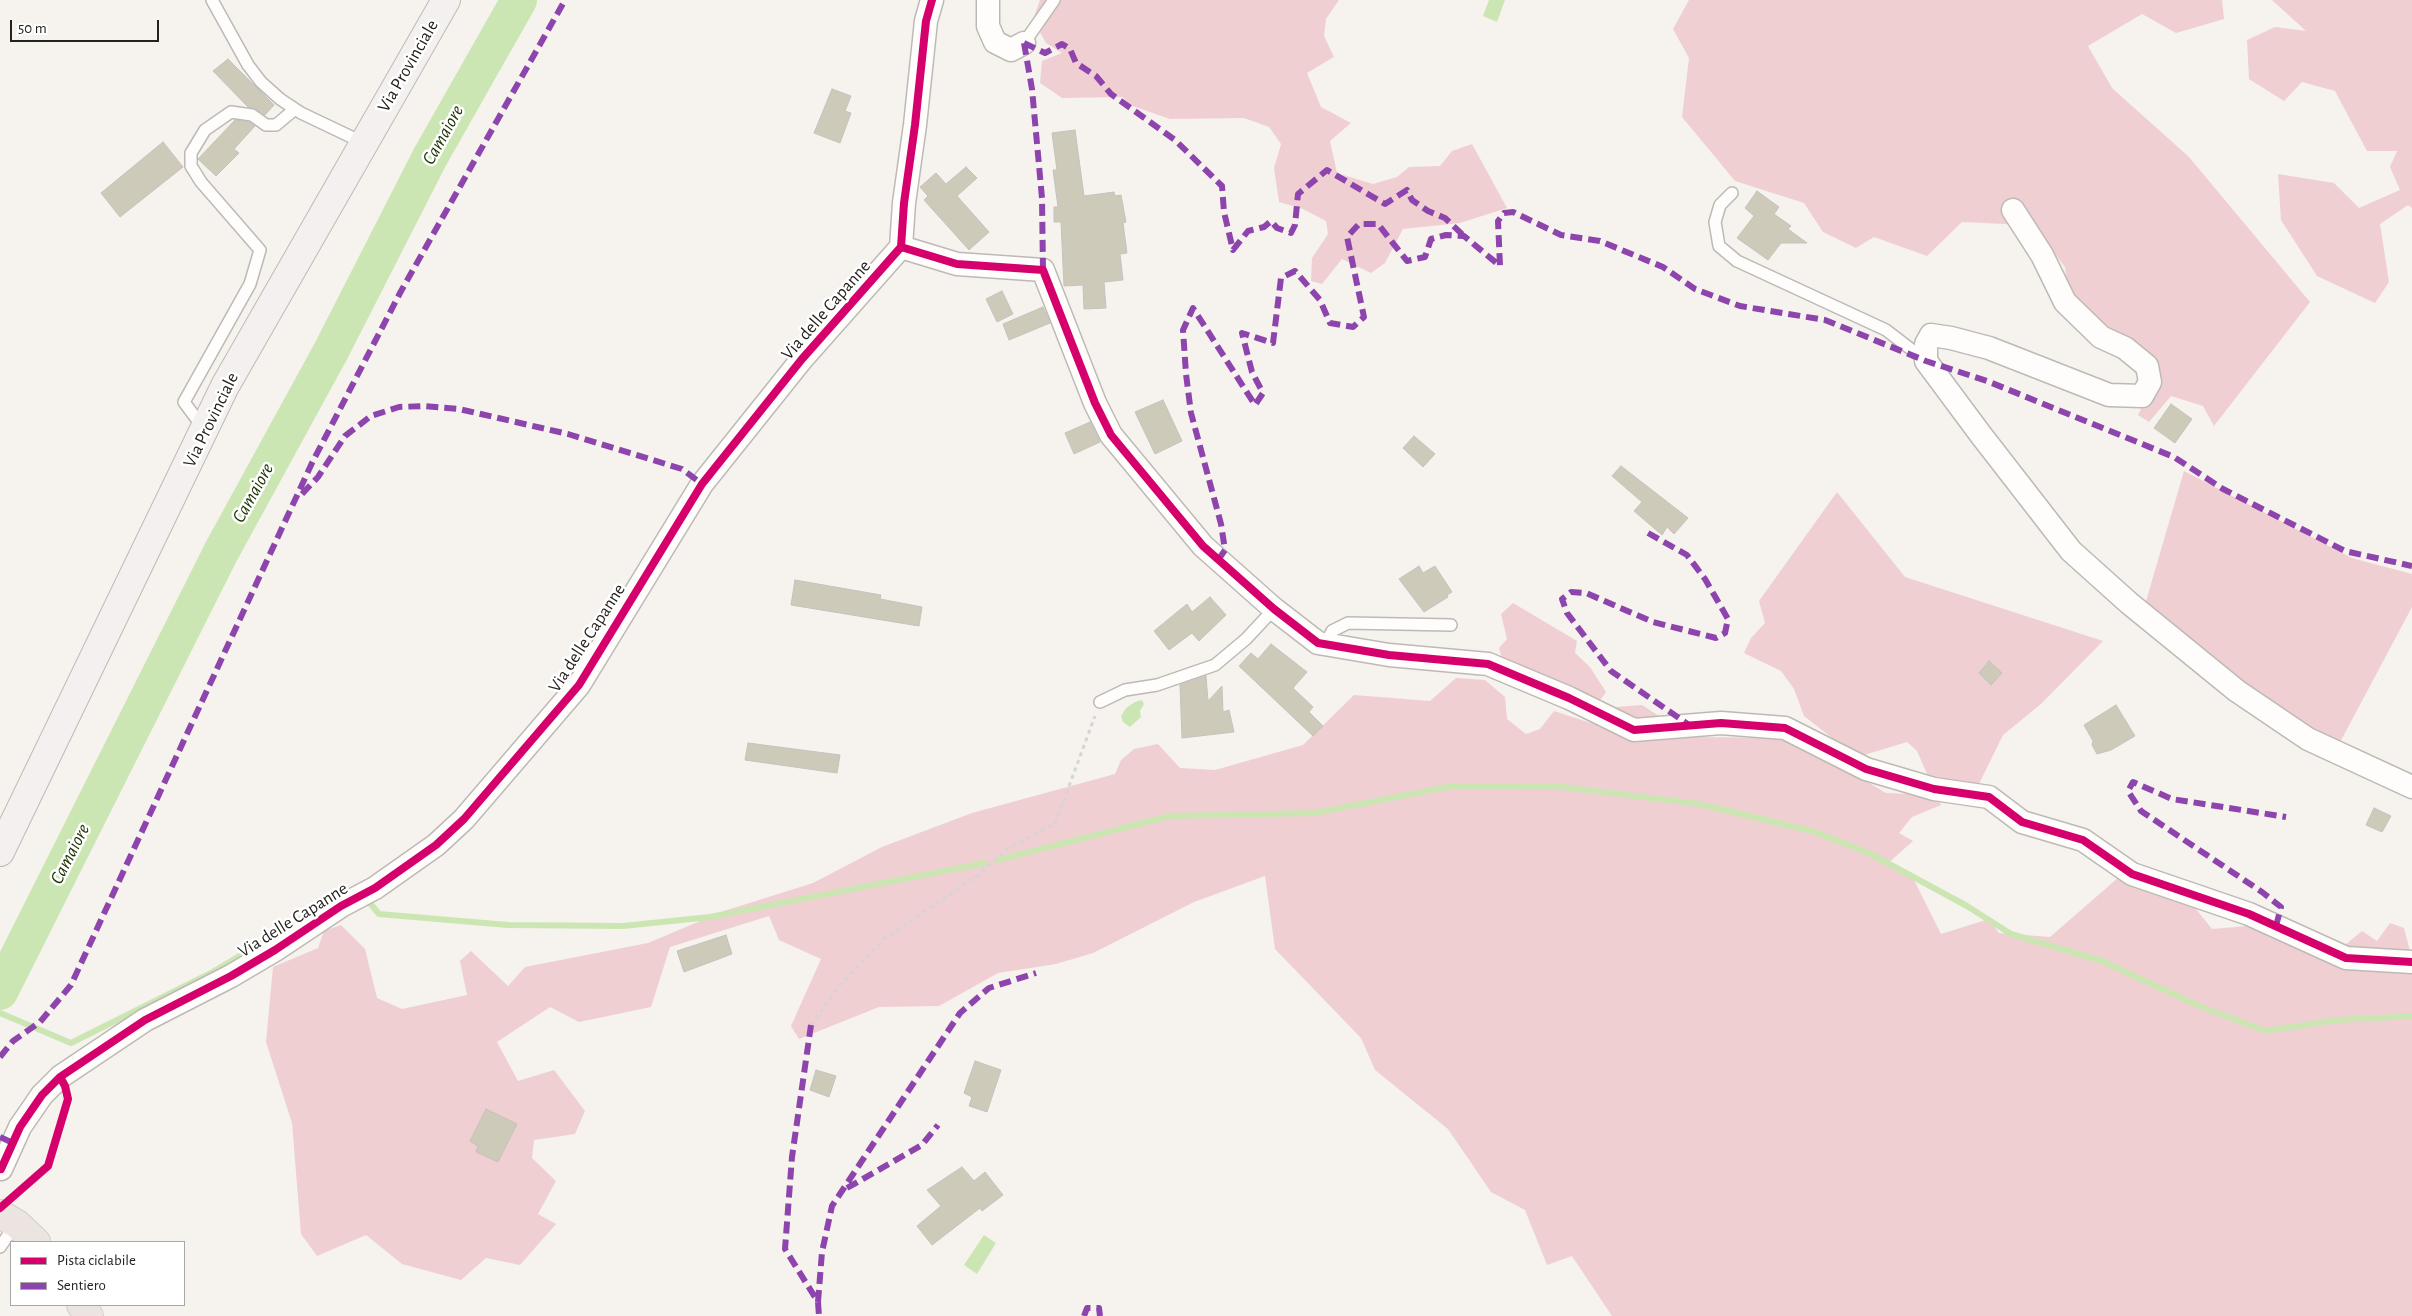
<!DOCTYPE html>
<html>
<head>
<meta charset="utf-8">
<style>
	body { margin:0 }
	#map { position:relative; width:2412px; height:1316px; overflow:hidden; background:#f6f2ed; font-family:"Alegreya Sans",sans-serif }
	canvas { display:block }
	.legend { position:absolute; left:10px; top:1241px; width:175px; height:65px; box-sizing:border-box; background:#fff; border:1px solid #a8a7a5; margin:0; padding:6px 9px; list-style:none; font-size:15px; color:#25221e }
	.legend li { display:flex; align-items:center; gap:10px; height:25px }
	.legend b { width:25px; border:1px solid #a8a7a5 }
	.scale { position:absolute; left:10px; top:20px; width:149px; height:22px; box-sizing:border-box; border:2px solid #25221e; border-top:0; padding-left:6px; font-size:15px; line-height:18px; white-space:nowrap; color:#25221e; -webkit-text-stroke:4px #fff; paint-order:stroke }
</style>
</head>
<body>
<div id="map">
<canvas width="2412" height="1316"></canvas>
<ul class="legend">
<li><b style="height:6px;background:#d6006c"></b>Pista ciclabile</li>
<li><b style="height:6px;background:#8e44ad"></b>Sentiero</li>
</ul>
<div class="scale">50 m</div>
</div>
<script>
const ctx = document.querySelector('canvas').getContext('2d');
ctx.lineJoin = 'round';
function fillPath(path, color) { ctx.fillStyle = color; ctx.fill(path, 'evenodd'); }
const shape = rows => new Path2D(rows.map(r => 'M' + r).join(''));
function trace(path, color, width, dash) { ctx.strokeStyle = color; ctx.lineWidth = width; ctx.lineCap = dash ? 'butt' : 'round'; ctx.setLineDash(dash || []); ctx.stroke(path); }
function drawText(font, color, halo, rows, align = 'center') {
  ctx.font = font + ' "Alegreya Sans",sans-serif'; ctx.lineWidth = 5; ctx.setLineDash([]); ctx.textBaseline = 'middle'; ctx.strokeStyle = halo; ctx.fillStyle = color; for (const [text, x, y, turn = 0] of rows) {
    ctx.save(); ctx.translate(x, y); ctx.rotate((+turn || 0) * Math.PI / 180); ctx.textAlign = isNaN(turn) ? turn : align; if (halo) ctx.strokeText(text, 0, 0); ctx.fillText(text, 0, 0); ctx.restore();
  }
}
fillPath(shape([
	[1040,0,1339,0,1326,19,1324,36,1334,57,1307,73,1321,107,1351,123,1330,141,1337,173,1373,184,1397,177,1409,167,1440,166,1452,151,1472,144,1507,208,1460,223,1403,229,1385,263,1371,273,1342,259,1322,284,1311,281,1312,258,1328,234,1326,221,1303,209,1279,202,1274,168,1281,144,1269,127,1244,118,1170,119,1130,105,1123,97,1062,98,1040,83,1042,61,1062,53,1046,43,1033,20],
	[1689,0,2222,0,2224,19,2176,33,2142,14,2088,46,2112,88,2189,157,2310,302,2214,426,2203,406,2171,396,2149,422,2138,415,2157,377,2069,299,2065,267,2043,239,2026,225,1962,222,1927,256,1874,237,1856,248,1823,232,1804,203,1735,181,1682,117,1689,58,1673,29],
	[2272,0,2412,0,2412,208,2408,205,2380,224,2389,282,2375,303,2317,276,2281,220,2278,174,2334,183,2359,208,2400,190,2390,167,2397,151,2367,151,2335,91,2302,82,2284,101,2249,79,2247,40,2275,27,2306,31],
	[2184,471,2352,558,2412,574,2412,607,2338,746,2302,728,2144,608],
	[1837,492,1905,577,2103,641,2041,704,2003,735,1977,788,1927,774,1917,751,1907,742,1864,755,1841,745,1804,716,1794,689,1781,671,1744,653,1751,638,1765,623,1759,601],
	[1513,603,1577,641,1575,653,1590,667,1606,692,1601,699,1575,707,1503,662,1499,648,1507,639,1501,614],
	[1456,678,1485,680,1505,697,1507,719,1526,734,1540,729,1554,711,1603,727,1616,707,1642,705,1691,737,1793,738,1886,793,1937,795,1941,805,1912,817,1899,833,1913,841,1886,865,1911,874,1941,934,1989,919,1999,933,2050,937,2119,877,2192,904,2212,929,2247,926,2327,960,2362,931,2377,941,2390,923,2404,928,2412,959,2412,1316,1612,1316,1572,1256,1547,1265,1525,1210,1491,1192,1448,1129,1375,1070,1361,1038,1275,949,1265,876,1194,902,1093,953,1056,964,998,973,939,1006,879,1007,799,1039,791,1026,821,959,779,940,769,916,670,947,651,1007,579,1022,550,1007,497,1042,518,1081,554,1070,585,1111,575,1134,534,1140,532,1158,556,1181,538,1214,556,1224,520,1265,486,1258,461,1280,402,1264,366,1235,317,1256,301,1234,292,1123,266,1042,273,967,318,948,324,931,341,925,365,949,377,998,402,1009,467,995,460,961,471,951,508,986,525,967,648,943,724,911,813,883,882,847,972,813,1115,774,1121,760,1134,749,1158,744,1180,768,1215,770,1303,745,1354,695,1430,701]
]), '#f0cfd3');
fillPath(shape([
	[1489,0,1505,0,1497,22,1483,16],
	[1142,700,1144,704,1140,711,1141,717,1130,727,1123,722,1121,716,1126,708,1135,702],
	[984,1235,996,1243,977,1274,964,1265]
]), '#cbe6b3');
trace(shape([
	[998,860,1170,816,1315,813,1452,786,1563,787,1699,804,1812,831,1869,853,1967,906,2011,934,2102,961,2197,1005,2265,1031,2338,1020,2412,1016],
	[365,897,379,914,508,925,623,926,710,917,985,863],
	[0,1013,71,1043,211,973,316,910]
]), '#cbe6b3', 6);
trace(shape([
	[0,992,221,552,331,351,430,157,519,0]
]), '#cbe6b3', 36);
const building = shape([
	[228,59,274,105,265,115,256,109,248,107,213,71,228,59],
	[832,89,851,96,845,111,851,113,840,143,814,133,832,89],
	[235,120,249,122,255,126,234,149,239,153,216,176,198,159,235,120],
	[1075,130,1084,196,1114,192,1115,196,1121,195,1126,222,1123,223,1127,253,1120,254,1123,280,1104,282,1106,308,1084,309,1083,285,1064,286,1061,222,1054,222,1054,207,1058,207,1053,170,1057,170,1052,133,1075,130],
	[163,142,183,167,120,217,101,193,163,142],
	[966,167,977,178,957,196,989,232,969,250,924,200,928,196,920,187,936,173,946,184,966,167],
	[1757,191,1779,207,1774,214,1791,226,1788,229,1807,243,1781,243,1768,260,1737,238,1754,216,1745,208,1757,191],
	[1002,291,1013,314,997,322,986,299,1002,291],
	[1043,307,1050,323,1009,340,1003,324,1043,307],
	[1163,400,1182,441,1155,454,1135,412,1163,400],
	[2171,404,2192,419,2175,443,2154,428,2171,404],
	[1090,422,1100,442,1074,454,1065,433,1090,422],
	[1414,436,1435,454,1423,467,1403,448,1414,436],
	[1621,466,1688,518,1674,534,1667,527,1662,535,1634,511,1642,502,1612,476,1621,466],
	[1419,566,1423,573,1435,566,1452,592,1447,595,1448,597,1424,612,1399,579,1419,566],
	[795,580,881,595,880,599,922,607,919,626,791,605,795,580],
	[1210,597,1226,615,1199,641,1192,633,1169,650,1154,631,1187,604,1192,612,1210,597],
	[1271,644,1307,672,1293,688,1313,707,1309,712,1323,726,1313,736,1239,666,1251,653,1258,659,1271,644],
	[1989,661,2002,673,1991,685,1979,673,1989,661],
	[1206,676,1208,701,1222,686,1223,712,1229,710,1234,732,1182,738,1180,685,1206,676],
	[2116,705,2135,736,2111,750,2097,754,2092,745,2093,741,2084,725,2116,705],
	[748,743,840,755,837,773,745,760,748,743],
	[2374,808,2391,816,2382,832,2366,825,2374,808],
	[726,935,732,954,684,972,677,951,726,935],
	[975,1061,1001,1070,987,1112,969,1106,972,1097,964,1093,975,1061],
	[816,1070,836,1076,829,1097,810,1090,816,1070],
	[486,1109,517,1124,498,1162,476,1152,478,1146,470,1141,486,1109],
	[962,1167,974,1181,985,1172,1003,1195,982,1211,980,1208,932,1245,917,1226,941,1206,927,1190,962,1167]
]);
fillPath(building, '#cecab9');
trace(building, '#c4c2be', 1);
const service = shape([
	[212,0,248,65,261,82,280,99,301,113,364,143],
	[1024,43,1054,0],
	[1732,193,1720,205,1715,222,1719,246,1737,261,1886,330,1925,360],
	[204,429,184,402,250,284,260,250,201,182,191,166,191,153,205,130,231,112,252,115,266,125,276,125,295,109],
	[1326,644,1332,631,1348,623,1451,625],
	[1100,702,1125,690,1157,685,1215,665,1246,639,1274,609],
	[0,1247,16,1224]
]);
const minor = shape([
	[988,0,988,26,995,42,1011,50,1024,43],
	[2013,210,2042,255,2065,302,2101,337,2125,348,2147,366,2150,382,2142,396,2109,395,1989,348,1951,338,1931,335,1926,344,1926,361,1981,435,2071,551,2129,603,2237,691,2308,739,2412,787],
	[901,247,957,264,1043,270,1095,403,1111,435,1203,546,1274,609,1318,643,1389,655,1488,664,1569,698,1634,730,1721,723,1785,728,1866,769,1934,789,1989,797,2022,822,2083,840,2132,874,2249,914,2346,958,2412,962],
	[1,1169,20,1127,42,1095,60,1077,145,1020,231,976,275,950,341,906,375,888,436,845,464,819,579,685,702,484,802,359,901,247,904,203,915,125,926,21,932,0]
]);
const secondary = shape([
	[0,852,225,386,446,0]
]);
const primary = shape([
	[0,1214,17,1224,36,1242],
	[81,1305,89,1316]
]);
trace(service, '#bdbab6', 14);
trace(minor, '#bdbab6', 25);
trace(secondary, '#bdbab6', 30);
trace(primary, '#d0cecc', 30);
trace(shape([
	[811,1025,839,986,884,939,975,877,1007,849,1055,824,1095,716]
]), '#d6d5d4', 3, [4, 4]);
trace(service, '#fefdfc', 11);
trace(minor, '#fefdfc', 22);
trace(secondary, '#f4f0ef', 28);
trace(primary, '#ebe4e0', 28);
trace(shape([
	[1024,43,1045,53,1062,44,1070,49,1076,63,1096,76,1111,94,1175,140,1222,186,1224,212,1233,250,1248,231,1264,227,1271,221,1277,228,1291,233,1295,225,1298,194,1327,170,1385,204,1407,190,1412,200,1428,211,1445,218,1464,236],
	[1024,43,1032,89,1042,198,1043,270],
	[302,494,318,477,345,436,371,416,399,407,424,406,459,409,568,434,682,469,702,484],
	[1648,533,1687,555,1705,579,1728,619,1725,633,1716,638,1653,622,1586,593,1571,592,1562,599,1567,613,1611,671,1689,725],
	[1218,560,1225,550,1221,524,1191,413,1186,374,1183,330,1193,308,1255,405,1263,393,1252,372,1242,333,1273,343,1281,278,1295,271,1320,300,1330,323,1353,327,1364,317,1347,237,1359,224,1378,224,1407,261,1425,257,1431,239,1446,235,1464,236,1500,266,1498,221,1504,213,1513,212,1561,235,1600,241,1663,267,1695,289,1740,306,1825,320,1926,361,1987,381,2174,457,2223,489,2345,551,2412,566],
	[2276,926,2281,907,2262,892,2141,811,2128,791,2133,782,2172,799,2286,817],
	[811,1025,792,1157,785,1249,818,1302,819,1316],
	[0,1057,13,1041,40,1022,71,985,312,463,400,293,565,0],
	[0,1137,13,1143],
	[847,1188,922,1145,938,1125],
	[818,1302,822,1252,832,1206,960,1013,989,988,1036,973],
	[1084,1316,1087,1308,1099,1308,1100,1316]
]), '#8e44ad', 6, [12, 6]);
trace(shape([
	[901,247,957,264,1043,270,1095,403,1111,435,1203,546,1274,609,1318,643,1389,655,1488,664,1569,698,1634,730,1721,723,1785,728,1866,769,1934,789,1989,797,2022,822,2083,840,2132,874,2249,914,2346,958,2412,962],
	[1,1169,20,1127,42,1095,60,1077,145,1020,231,976,275,950,341,906,375,888,436,845,464,819,579,685,702,484,802,359,901,247,904,203,915,125,926,21,932,0],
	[0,1208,48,1166,68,1099,65,1086,60,1077]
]), '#d6006c', 8);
drawText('18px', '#25221e', '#fff', [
	["Via Provinciale",408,66,-60],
	["Via delle Capanne",826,310,-49],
	["Via Provinciale",211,420,-64],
	["Via delle Capanne",587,638,-57],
	["Via delle Capanne",293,920,-32]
]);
drawText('italic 19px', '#1b3300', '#fff', [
	["Camaiore",443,135,-61],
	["Camaiore",253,493,-61],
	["Camaiore",70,854,-63]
]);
</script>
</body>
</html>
